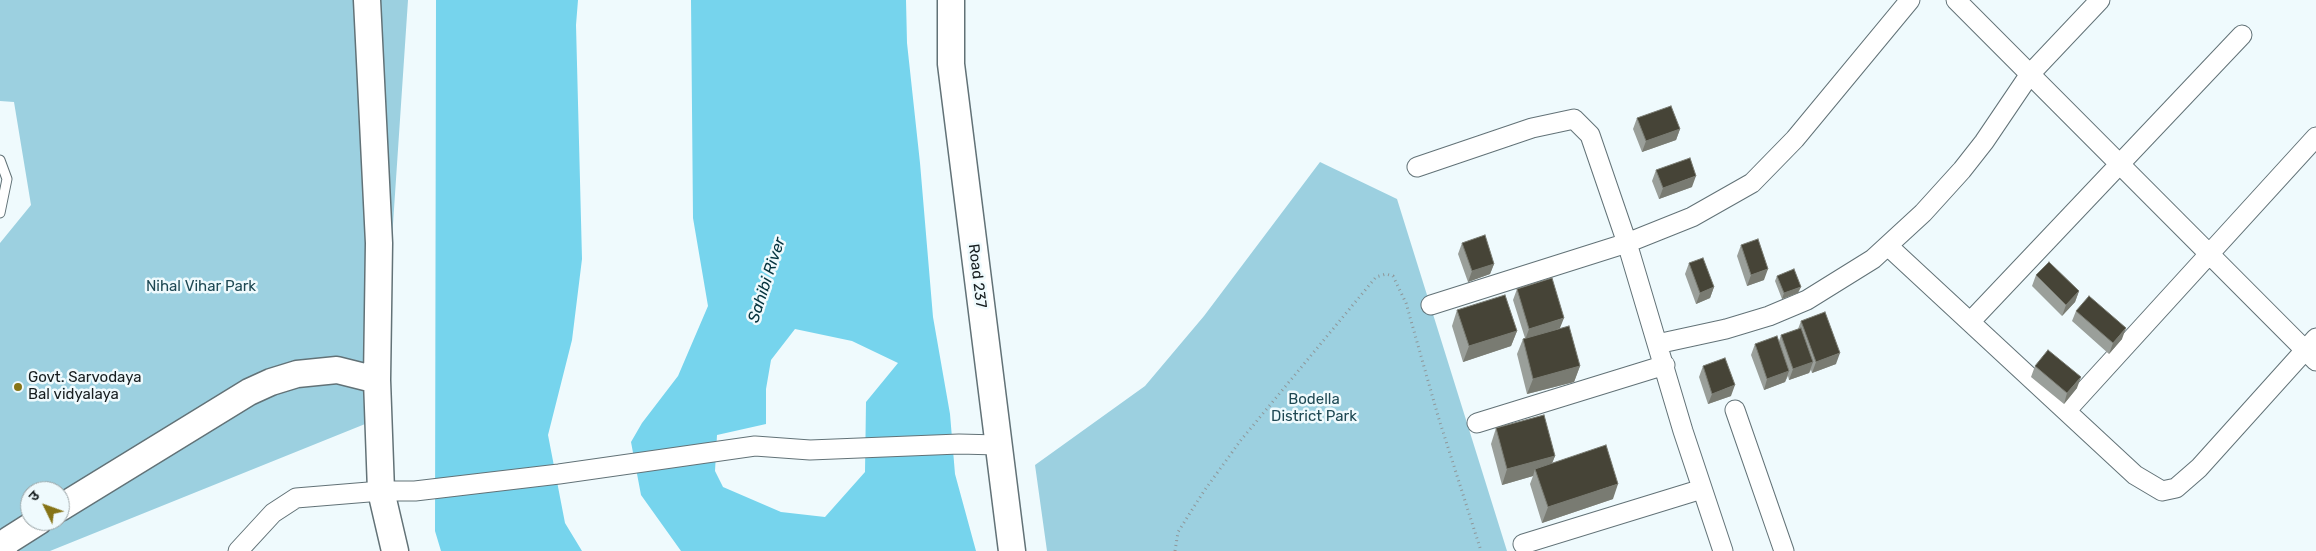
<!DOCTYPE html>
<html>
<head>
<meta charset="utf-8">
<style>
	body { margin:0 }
	#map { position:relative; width:2316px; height:551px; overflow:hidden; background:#effafd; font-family:Rubik,"Noto Sans Devanagari",sans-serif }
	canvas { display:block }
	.north { position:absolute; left:20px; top:481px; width:50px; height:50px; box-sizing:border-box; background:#effafd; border:1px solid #98a2a4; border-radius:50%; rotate:312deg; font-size:14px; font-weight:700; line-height:20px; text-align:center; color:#161d1f }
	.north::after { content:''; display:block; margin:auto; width:18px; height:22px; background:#867416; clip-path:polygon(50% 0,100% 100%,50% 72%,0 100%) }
</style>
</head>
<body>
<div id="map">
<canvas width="2316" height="551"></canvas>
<div class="north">उ</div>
</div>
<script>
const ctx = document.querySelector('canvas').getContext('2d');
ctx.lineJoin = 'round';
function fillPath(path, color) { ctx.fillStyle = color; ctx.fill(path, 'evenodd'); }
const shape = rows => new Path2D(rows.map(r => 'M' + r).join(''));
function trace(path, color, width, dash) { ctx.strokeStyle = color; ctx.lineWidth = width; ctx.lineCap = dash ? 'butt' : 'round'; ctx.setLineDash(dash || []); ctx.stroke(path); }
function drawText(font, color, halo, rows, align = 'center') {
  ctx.font = font + ' Rubik,sans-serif'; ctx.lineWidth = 5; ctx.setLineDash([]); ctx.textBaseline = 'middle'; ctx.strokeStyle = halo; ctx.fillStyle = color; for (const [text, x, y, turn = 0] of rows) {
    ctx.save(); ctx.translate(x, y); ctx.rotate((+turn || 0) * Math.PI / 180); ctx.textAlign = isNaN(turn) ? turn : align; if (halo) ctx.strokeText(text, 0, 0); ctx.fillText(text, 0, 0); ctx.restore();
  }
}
fillPath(shape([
	[0,0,408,0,380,418,50,551,0,551,0,243,31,205,14,102,0,101],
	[30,491,60,491,60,521,30,521],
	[1320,162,1397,199,1507,551,1047,551,1035,465,1145,386,1204,316]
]), '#9cd0e0');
fillPath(shape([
	[436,0,578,0,576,25,582,259,572,340,548,435,565,523,582,551,441,551,435,531],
	[691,0,906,0,907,43,920,163,933,317,950,414,955,474,976,551,681,551,641,495,631,442,642,423,678,376,708,306,693,218],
	[795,329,852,341,898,363,866,402,865,472,825,517,781,512,723,487,715,471,717,435,766,424,766,389,771,360]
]), '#76d4ed');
const lane = shape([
	[0,160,7,179,0,213]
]);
const street = shape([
	[1956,0,2316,361],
	[1417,167,1532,128,1574,119,1590,135,1627,243,1683,431,1723,551],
	[1888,246,2135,475,2162,491,2176,488,2199,468,2316,338],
	[1431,305,1627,243,1692,217,1752,183,1795,139,1910,0],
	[1970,322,2242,35],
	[1657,344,1726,329,1769,316,1807,300,1873,259,1923,213,1962,170,1984,142,2030,74,2100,0],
	[1735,410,1784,551],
	[2066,411,2316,137],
	[1477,423,1665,365],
	[1523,544,1702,489],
	[238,551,273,513,296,498,381,491,415,491,559,474,755,446,810,450,959,444,998,445]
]);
const secondary = shape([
	[367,0,379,243,377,380,381,491,395,551],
	[951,0,951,64,1012,551],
	[60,508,249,392,271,382,297,374,337,370,377,380],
	[0,550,9,540,39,521]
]);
trace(lane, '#627277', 11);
trace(street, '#627277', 21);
trace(secondary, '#627277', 29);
trace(shape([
	[1175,551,1178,532,1204,491,1241,440,1376,277,1386,274,1393,276,1406,303,1438,416,1481,551]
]), '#8e979a', 3, [1, 4]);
trace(lane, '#fff', 9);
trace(street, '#fff', 19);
trace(secondary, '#fff', 26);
fillPath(shape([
	[1637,118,1680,129,1676,140,1642,152,1633,129],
	[1656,170,1692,187,1659,199,1652,181],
	[1462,243,1494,264,1490,274,1468,282,1458,254],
	[1741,245,1764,280,1747,286,1737,256],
	[1689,263,1714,287,1710,298,1696,304,1685,274],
	[2036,275,2079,291,2075,302,2062,316,2032,286],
	[1777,276,1798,293,1782,299,1775,281],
	[1517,289,1560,328,1554,331,1580,366,1574,382,1527,394,1517,354,1523,339,1525,338,1513,300],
	[1457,310,1517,331,1511,346,1463,362,1452,326],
	[2076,311,2122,339,2109,354,2072,321],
	[1801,321,1836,364,1812,373,1811,370,1809,373,1789,380,1788,376,1785,382,1764,390,1751,355,1755,344,1779,341,1781,335,1798,329],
	[1703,366,1731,396,1708,404,1699,377],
	[2035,366,2077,388,2064,404,2031,377],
	[1496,428,1555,456,1552,463,1613,499,1542,523,1530,484,1533,476,1502,485,1491,444]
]), '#9a9f9a');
fillPath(shape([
	[1680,129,1676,140,1642,152,1646,141],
	[1696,176,1692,187,1659,199,1663,188],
	[1494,264,1490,274,1468,282,1472,271],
	[1768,269,1764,280,1747,286,1751,275],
	[1714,287,1710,298,1696,304,1700,293],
	[1801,287,1798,293,1782,299,1784,293],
	[2079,291,2075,302,2062,316,2066,305],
	[1564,318,1560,328,1525,340,1529,329],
	[2126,328,2122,339,2109,354,2113,343],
	[1517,331,1511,346,1463,362,1469,346],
	[1840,353,1836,364,1812,373,1816,362],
	[1813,362,1809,373,1789,380,1793,369],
	[1580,366,1574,382,1527,394,1533,379],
	[1789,371,1785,382,1764,390,1767,379],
	[2081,377,2077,388,2064,404,2067,393],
	[1735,385,1731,396,1708,404,1712,394],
	[1555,456,1549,471,1535,469,1533,476,1502,485,1507,469],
	[1618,484,1613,499,1542,523,1548,507]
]), '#797b72');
const building = shape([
	[1671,106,1680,129,1646,141,1637,118,1671,106],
	[1690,158,1696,176,1663,188,1656,170,1690,158],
	[1485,235,1494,264,1472,271,1462,243,1485,235],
	[1758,239,1768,269,1751,275,1741,245,1758,239],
	[1703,258,1714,287,1700,293,1689,263,1703,258],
	[2049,262,2079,291,2066,305,2036,275,2049,262],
	[1794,269,1801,287,1784,293,1777,276,1794,269],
	[1552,278,1564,318,1529,329,1517,289,1552,278],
	[1505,295,1517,331,1469,346,1457,310,1505,295],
	[2089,296,2126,328,2113,343,2076,311,2089,296],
	[1825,312,1840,353,1816,362,1801,321,1825,312],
	[1569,326,1580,366,1533,379,1523,339,1569,326],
	[1801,328,1813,362,1793,369,1781,335,1801,328],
	[1777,336,1789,371,1767,379,1755,344,1777,336],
	[2048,350,2081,377,2067,393,2035,366,2048,350],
	[1725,358,1735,385,1712,394,1703,366,1725,358],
	[1544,415,1555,456,1507,469,1496,428,1544,415],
	[1606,445,1618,484,1548,507,1535,469,1606,445]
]);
fillPath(building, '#464437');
trace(building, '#797b72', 1);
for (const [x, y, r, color] of [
	[18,387,5,"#867416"]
]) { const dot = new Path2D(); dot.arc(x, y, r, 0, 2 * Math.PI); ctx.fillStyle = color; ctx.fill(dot); trace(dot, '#effafd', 2); }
drawText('15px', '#161d1f', '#effafd', [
	["Road 237",977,276,83]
]);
drawText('15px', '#1e4853', '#effafd', [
	["Nihal Vihar Park",201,287],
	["Bodella",1314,400],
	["District Park",1314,417]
]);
drawText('15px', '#161d1f', '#effafd', [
	["Govt. Sarvodaya",28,378],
	["Bal vidyalaya",28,395]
], 'left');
drawText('italic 16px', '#04323d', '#effafd', [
	["Sahibi River",767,280,-72]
]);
</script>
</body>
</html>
